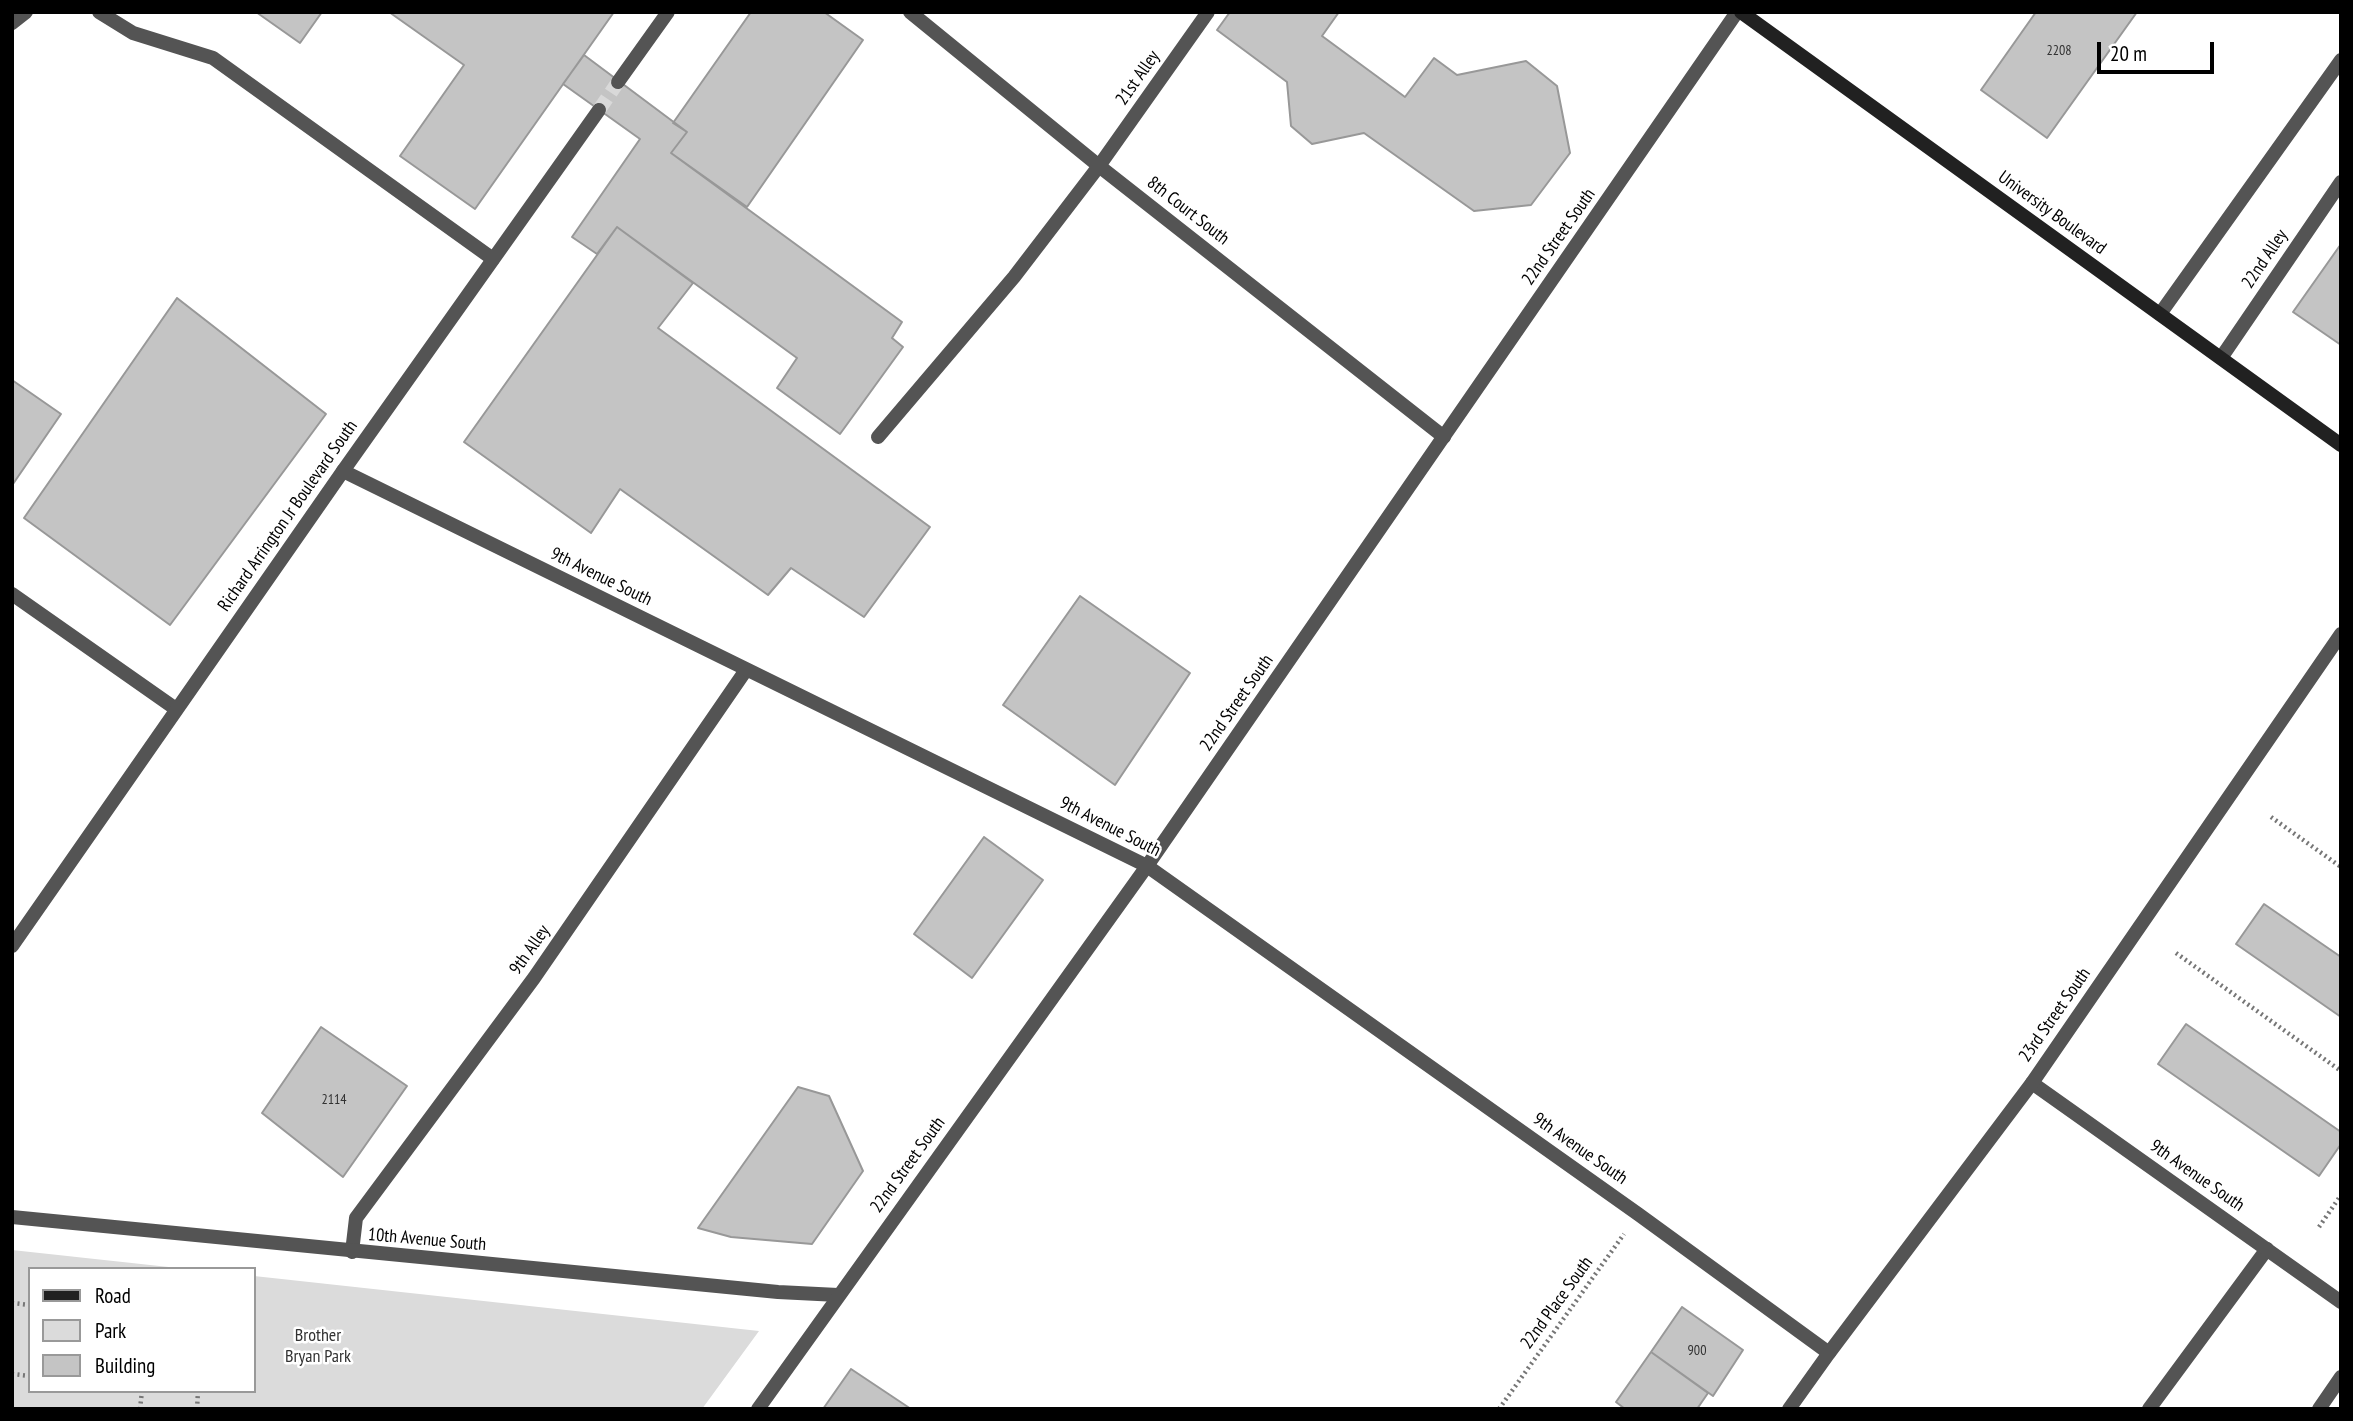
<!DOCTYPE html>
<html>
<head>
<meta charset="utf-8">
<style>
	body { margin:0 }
	#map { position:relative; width:2353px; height:1421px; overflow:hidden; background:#fff; font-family:"PT Sans Narrow",sans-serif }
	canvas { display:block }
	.frame { position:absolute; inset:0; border:14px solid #000; pointer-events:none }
	.legend { position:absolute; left:28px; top:1267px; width:228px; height:126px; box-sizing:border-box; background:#fff; border:2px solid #999; margin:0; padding:9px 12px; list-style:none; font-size:21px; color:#000 }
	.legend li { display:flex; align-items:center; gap:14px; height:35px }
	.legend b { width:35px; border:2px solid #999 }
	.scale { position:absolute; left:2097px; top:42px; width:117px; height:32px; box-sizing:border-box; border:4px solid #000; border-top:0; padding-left:9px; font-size:21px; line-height:24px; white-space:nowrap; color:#000; -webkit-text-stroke:5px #fff; paint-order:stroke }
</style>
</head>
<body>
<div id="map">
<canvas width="2353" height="1421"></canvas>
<div class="frame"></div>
<ul class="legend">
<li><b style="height:9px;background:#212121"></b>Road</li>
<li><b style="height:19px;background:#dbdbdb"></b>Park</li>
<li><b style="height:19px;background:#c4c4c4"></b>Building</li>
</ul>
<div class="scale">20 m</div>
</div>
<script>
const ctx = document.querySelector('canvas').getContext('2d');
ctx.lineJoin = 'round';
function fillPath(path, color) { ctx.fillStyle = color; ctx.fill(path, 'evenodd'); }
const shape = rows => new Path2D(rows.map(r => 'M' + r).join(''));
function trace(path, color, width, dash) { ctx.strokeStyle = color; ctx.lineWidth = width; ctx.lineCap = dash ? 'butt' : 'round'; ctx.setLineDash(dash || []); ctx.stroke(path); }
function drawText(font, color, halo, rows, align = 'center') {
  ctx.font = font + ' "PT Sans Narrow",sans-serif'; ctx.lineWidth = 5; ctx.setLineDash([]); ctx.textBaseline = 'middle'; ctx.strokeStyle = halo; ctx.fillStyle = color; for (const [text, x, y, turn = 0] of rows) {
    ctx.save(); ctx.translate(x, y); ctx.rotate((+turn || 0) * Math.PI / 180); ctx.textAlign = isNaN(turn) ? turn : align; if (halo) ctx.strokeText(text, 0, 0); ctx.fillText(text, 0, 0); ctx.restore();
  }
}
fillPath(shape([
	[12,1250,187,1269,30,1269,30,1391,254,1391,254,1276,759,1331,702,1409,12,1409]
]), '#dbdbdb');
const building = shape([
	[256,12,322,12,300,43,256,12],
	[389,12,614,12,475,209,400,156,464,65,389,12],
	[751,12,824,12,863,40,747,207,671,153,687,132,673,123,751,12],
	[1230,12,1339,12,1322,36,1405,97,1434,58,1457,75,1526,61,1557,86,1570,153,1531,205,1474,211,1364,133,1312,144,1291,126,1287,82,1217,30,1230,12],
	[2036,12,2137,12,2047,138,1981,90,2036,12],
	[584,55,687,132,671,153,902,322,892,338,903,347,840,434,777,388,797,358,617,227,597,254,572,237,640,139,563,84,584,55],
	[617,227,693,283,658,328,930,527,864,617,791,568,768,595,620,489,591,533,464,442,617,227],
	[2341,244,2341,345,2293,312,2341,244],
	[177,298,326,414,170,625,24,518,177,298],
	[12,380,61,414,13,484,12,483,12,380],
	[1080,596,1190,673,1115,785,1003,705,1080,596],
	[984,837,1043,880,972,978,914,934,984,837],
	[2264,904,2341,957,2341,1017,2236,944,2264,904],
	[2186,1024,2341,1132,2341,1144,2319,1176,2158,1064,2186,1024],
	[321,1027,407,1086,343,1177,262,1113,321,1027],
	[798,1087,829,1096,863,1171,812,1244,731,1237,698,1228,798,1087],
	[1682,1307,1743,1350,1713,1396,1651,1352,1682,1307],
	[1651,1352,1708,1393,1697,1409,1625,1409,1616,1402,1651,1352],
	[851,1369,911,1409,823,1409,851,1369]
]);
fillPath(building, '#c4c4c4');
trace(building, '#989898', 2);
trace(shape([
	[599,110,618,82]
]), '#d9d9d9', 14, [14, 7]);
trace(shape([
	[2271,817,2341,867],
	[2176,953,2341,1071],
	[2319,1227,2341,1195],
	[12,1303,30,1305],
	[12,1374,30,1376],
	[140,1409,142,1391],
	[197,1409,198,1391],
	[1499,1409,1624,1234]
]), '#767676', 4.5, [2, 3.5]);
trace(shape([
	[99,12,133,33,213,58,493,259],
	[12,23,26,12],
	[2160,314,2341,60],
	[2221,358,2341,182],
	[878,437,1014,277,1099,166,1208,12],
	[352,1252,356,1218,534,978,746,670],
	[2149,1409,2267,1249],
	[2319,1409,2341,1377]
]), '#545454', 14);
trace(shape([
	[910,12,1099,166,1444,437],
	[343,471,1147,866,1638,1214,1829,1353],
	[12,594,176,709],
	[2032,1083,2341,1302],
	[12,1217,778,1292,838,1295]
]), '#545454', 14);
trace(shape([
	[618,82,668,12],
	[12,946,343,471,599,110],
	[758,1409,1147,866,1737,12],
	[1789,1409,1829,1353,2032,1083,2341,634]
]), '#545454', 14);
trace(shape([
	[1741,12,2341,445]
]), '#212121', 14);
drawText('14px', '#313131', null, [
	["2208",2059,51],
	["2114",334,1100],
	["900",1697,1351]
]);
drawText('18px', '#000', '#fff', [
	["21st Alley",1138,78,-55],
	["8th Court South",1188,211,38],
	["University Boulevard",2052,213,36],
	["22nd Street South",1559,237,-55],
	["22nd Alley",2265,259,-56],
	["Richard Arrington Jr Boulevard South",288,516,-55],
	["9th Avenue South",601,577,26],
	["22nd Street South",1237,703,-55],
	["9th Avenue South",1110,827,27],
	["9th Alley",530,950,-55],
	["23rd Street South",2055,1015,-55],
	["9th Avenue South",1580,1149,35],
	["22nd Street South",908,1165,-54],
	["9th Avenue South",2197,1176,35],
	["10th Avenue South",427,1240,5],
	["22nd Place South",1557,1303,-54]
]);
drawText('18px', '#323232', '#fff', [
	["Brother",318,1336],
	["Bryan Park",318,1357]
]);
</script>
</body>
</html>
